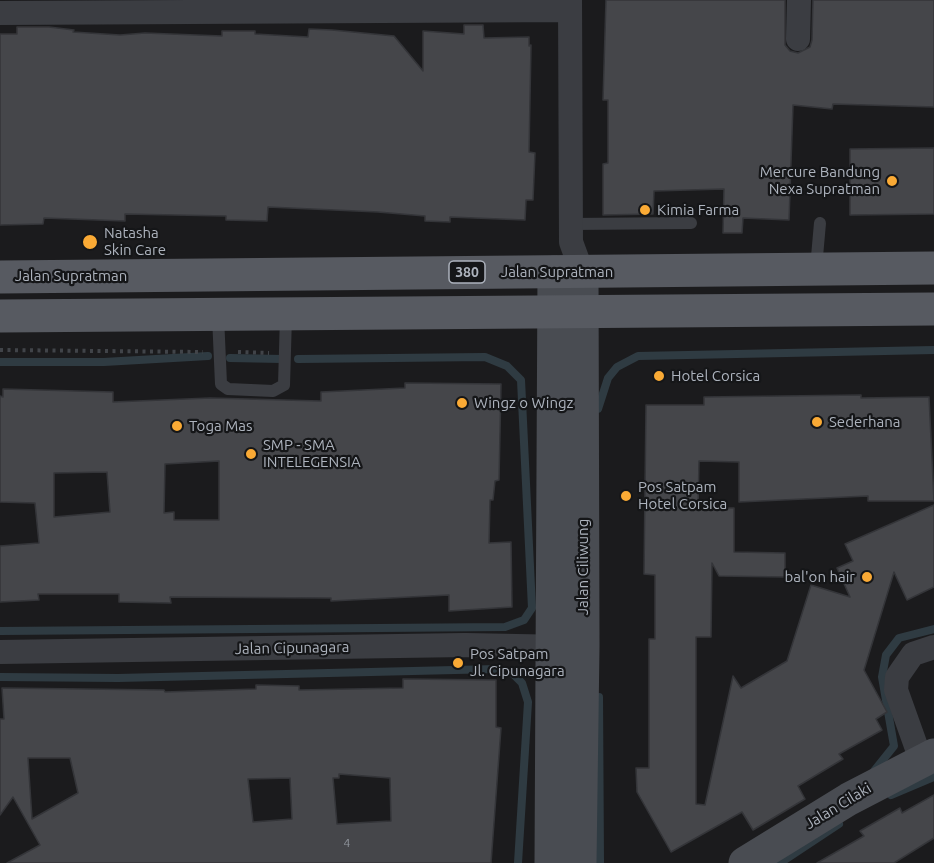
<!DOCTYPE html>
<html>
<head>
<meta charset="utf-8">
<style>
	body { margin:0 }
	canvas { display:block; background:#1b1b1d }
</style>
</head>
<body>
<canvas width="934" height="863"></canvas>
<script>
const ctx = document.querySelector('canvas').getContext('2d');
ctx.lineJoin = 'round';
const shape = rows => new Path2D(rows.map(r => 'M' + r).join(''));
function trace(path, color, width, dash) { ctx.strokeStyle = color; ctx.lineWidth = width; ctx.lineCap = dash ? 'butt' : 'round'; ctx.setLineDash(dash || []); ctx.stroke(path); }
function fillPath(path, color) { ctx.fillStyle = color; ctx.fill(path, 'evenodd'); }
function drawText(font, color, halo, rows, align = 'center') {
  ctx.font = font + ' Ubuntu,sans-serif'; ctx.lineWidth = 4.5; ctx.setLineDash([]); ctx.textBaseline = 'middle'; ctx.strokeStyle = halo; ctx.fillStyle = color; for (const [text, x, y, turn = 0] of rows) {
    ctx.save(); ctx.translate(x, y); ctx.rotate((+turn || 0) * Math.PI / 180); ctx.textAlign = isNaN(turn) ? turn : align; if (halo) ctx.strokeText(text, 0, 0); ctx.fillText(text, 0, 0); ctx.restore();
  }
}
trace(shape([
	[230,358,282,359],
	[0,362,104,362,208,356],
	[598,409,608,378,617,367,638,356,934,350],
	[0,631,505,627,524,620,532,608,521,380,507,366,485,357,298,359],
	[0,677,118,678,497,669,512,673,522,683,528,702,518,863],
	[599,697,600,863],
	[874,771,894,746,882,677,886,655,899,638,934,629],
	[891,795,934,777],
	[780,863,839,824]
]), '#2f3b42', 8);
const building = shape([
	[606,0,785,0,785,45,790,51,798,53,810,47,812,40,813,0,934,0,934,107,833,104,832,109,793,105,789,220,743,218,742,233,723,233,724,189,654,191,653,214,603,215,603,164,608,163,608,100,603,100,606,0],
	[464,25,483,25,484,38,529,37,529,46,531,45,529,152,535,153,533,200,526,200,525,220,450,217,450,222,425,221,425,216,378,212,268,207,267,221,226,220,226,216,125,214,125,221,44,218,43,224,0,225,0,34,17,34,17,27,49,27,74,30,73,32,120,35,145,33,222,36,222,31,255,31,255,34,308,37,309,29,332,30,394,36,423,71,423,31,464,34,464,25],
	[934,148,934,214,850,215,850,149,934,148],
	[405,383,501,384,499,480,495,481,493,500,490,500,489,543,511,542,512,607,449,611,449,595,331,601,331,598,170,597,171,603,119,602,119,594,38,594,39,600,0,602,0,546,39,543,35,503,0,502,0,396,3,397,3,389,113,392,113,402,210,398,321,401,321,392,405,388,405,383],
	[219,461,219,520,174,520,174,512,164,513,165,464,219,461],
	[107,472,110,512,54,517,54,473,107,472],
	[861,395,861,398,929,397,934,501,868,501,868,496,739,502,739,462,699,461,698,508,734,508,734,552,785,553,785,577,719,576,712,563,711,637,696,637,696,804,705,805,733,676,741,688,787,661,811,585,850,597,837,568,853,561,845,544,934,505,934,587,907,600,894,572,864,670,887,712,876,719,882,730,839,754,843,759,798,786,805,799,753,830,742,812,671,852,637,792,636,768,649,768,649,639,655,639,655,575,644,574,646,405,704,405,704,397,861,395],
	[403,679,496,680,496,727,501,728,491,863,7,863,40,845,13,797,0,815,0,719,4,719,2,688,164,690,165,692,256,689,256,685,299,686,299,690,403,688,403,679],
	[28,758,70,758,78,793,32,819,28,758],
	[339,774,390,778,391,821,337,824,333,778,339,778,339,774],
	[290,778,292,819,253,822,248,779,290,778],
	[934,795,934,838,894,863,817,863,864,836,860,831,900,808,902,813,934,795]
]);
fillPath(building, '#45464a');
trace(building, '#343539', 1.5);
trace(shape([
	[0,350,203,352],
	[238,352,269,353]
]), '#414449', 4, [3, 4.5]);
trace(shape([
	[571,224,691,223],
	[816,268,820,223],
	[218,316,221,384,228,389,273,391,284,385,286,316]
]), '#3b3d42', 12);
trace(shape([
	[570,0,571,242,582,272],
	[0,13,570,10],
	[798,39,799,0],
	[0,652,465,645,568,647],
	[921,760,896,690,897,677,913,654,934,647]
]), '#3b3d42', 24);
trace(shape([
	[551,863,554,272],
	[580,863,583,646,582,272],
	[745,863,849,799,934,755]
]), '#494c52', 33);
trace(shape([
	[0,277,934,268],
	[0,316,934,309]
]), '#575a61', 33);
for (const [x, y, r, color] of [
	[892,181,6,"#faaa35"],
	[645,210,6,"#faaa35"],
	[90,242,8,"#faaa35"],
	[659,376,6,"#faaa35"],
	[462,403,6,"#faaa35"],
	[817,422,6,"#faaa35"],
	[177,426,6,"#faaa35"],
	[251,454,6,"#faaa35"],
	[626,496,6,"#faaa35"],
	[867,577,6,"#faaa35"],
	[458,663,6,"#faaa35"]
]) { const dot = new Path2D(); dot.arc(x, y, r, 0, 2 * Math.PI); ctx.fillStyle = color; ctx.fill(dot); trace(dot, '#151618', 2); }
drawText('12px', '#9398a0', null, [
	["4",347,843]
]);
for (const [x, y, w] of [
	[467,272,36]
]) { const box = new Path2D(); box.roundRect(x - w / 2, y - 11, w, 22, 4.5); ctx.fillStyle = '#151618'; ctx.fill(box); trace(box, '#adb3bd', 1.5); }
drawText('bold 14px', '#adb3bd', null, [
	["380",467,272]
]);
drawText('15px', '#adb3bd', '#151618', [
	["Mercure Bandung",880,172,"right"],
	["Nexa Supratman",880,189,"right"],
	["Kimia Farma",657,210],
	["Natasha",104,233],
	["Skin Care",104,250],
	["Hotel Corsica",671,376],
	["Wingz o Wingz",474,403],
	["Sederhana",829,422],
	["Toga Mas",189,426],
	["SMP - SMA",263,445],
	["INTELEGENSIA",263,462],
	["Pos Satpam",638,487],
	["Hotel Corsica",638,504],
	["bal'on hair",855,577,"right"],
	["Pos Satpam",470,654],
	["Jl. Cipunagara",470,671]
], 'left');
drawText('15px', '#adb3bd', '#151618', [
	["Jalan Supratman",557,272],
	["Jalan Supratman",71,276],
	["Jalan Ciliwung",583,567,-90],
	["Jalan Cipunagara",292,648,-1],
	["Jalan Cilaki",838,806,-31]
]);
</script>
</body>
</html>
